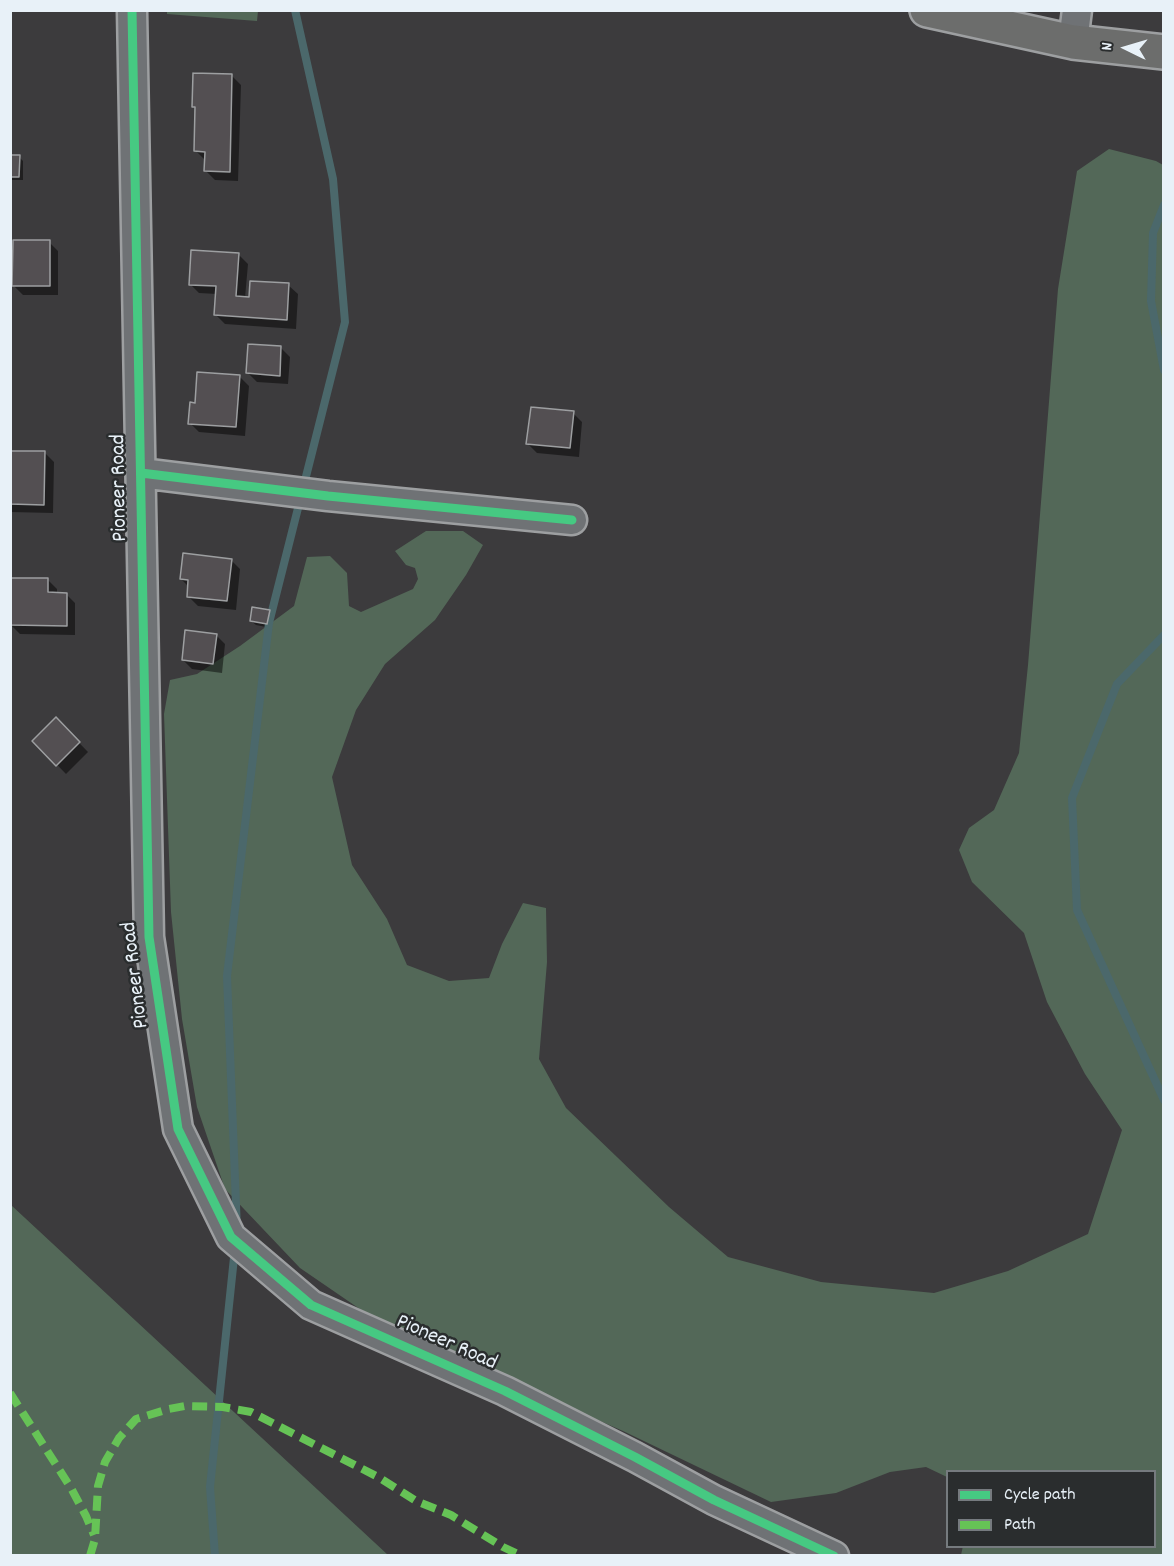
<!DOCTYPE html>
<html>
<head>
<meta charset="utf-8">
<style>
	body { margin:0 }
	#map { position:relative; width:1174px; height:1566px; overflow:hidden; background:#3c3b3d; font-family:Dekko,sans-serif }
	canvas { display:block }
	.frame { position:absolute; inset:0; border:12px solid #e8f1f8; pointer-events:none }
	.legend { position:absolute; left:946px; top:1470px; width:210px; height:78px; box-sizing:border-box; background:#2a2d2e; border:2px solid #767b7f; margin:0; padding:8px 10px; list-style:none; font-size:18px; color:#e8f1f8 }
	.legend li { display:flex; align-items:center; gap:12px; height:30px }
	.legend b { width:30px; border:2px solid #767b7f }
	.north { position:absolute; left:1096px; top:18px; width:60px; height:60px; -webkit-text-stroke:4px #2a2d2e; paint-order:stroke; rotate:275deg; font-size:16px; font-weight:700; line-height:24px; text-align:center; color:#e8f1f8 }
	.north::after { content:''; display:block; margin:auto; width:21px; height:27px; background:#e8f1f8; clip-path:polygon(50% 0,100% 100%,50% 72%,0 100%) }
</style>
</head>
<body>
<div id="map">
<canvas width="1174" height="1566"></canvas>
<div class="frame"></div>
<ul class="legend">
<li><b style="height:8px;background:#46c982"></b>Cycle path</li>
<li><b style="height:8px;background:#66c356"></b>Path</li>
</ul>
<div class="north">N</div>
</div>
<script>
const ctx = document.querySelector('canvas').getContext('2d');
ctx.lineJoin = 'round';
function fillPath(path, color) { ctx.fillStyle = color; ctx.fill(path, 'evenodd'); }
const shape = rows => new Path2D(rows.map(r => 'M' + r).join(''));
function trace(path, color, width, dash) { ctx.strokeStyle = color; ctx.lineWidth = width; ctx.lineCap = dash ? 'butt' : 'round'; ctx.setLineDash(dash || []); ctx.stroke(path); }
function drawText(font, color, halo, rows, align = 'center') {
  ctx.font = font + ' Dekko,sans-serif'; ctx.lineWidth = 5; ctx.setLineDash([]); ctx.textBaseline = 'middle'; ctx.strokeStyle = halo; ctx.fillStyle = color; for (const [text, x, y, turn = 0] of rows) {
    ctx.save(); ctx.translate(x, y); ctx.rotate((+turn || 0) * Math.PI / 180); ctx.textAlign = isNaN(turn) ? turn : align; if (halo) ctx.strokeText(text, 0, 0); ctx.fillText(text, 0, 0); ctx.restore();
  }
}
fillPath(shape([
	[167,11,167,10,258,11,257,21,167,14],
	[1109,149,1156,161,1163,165,1163,1555,961,1555,963,1546,1154,1546,1154,1472,948,1472,947,1477,926,1467,890,1472,836,1493,771,1502,623,1431,389,1329,300,1268,225,1189,197,1107,182,1019,171,912,164,714,170,680,197,674,240,646,294,606,307,557,330,556,347,573,349,606,361,612,413,589,418,579,415,568,406,565,395,551,426,531,463,531,483,545,466,575,435,620,385,664,356,710,332,777,352,865,387,919,407,965,449,981,489,978,502,944,523,903,546,908,547,962,539,1059,566,1108,669,1207,728,1257,821,1282,934,1293,1008,1271,1088,1234,1122,1130,1085,1074,1047,1002,1024,933,972,882,959,850,969,828,994,810,1019,753,1028,665,1058,289,1077,171],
	[11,1205,388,1555,11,1555]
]), '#536858');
fillPath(shape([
	[231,75,241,85,238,181,215,180,206,171,205,160,196,151,197,110,193,106],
	[10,157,19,157,23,161,23,180,10,180],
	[49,242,58,251,58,295,23,295,14,286],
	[238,254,248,264,245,298,288,285,298,294,296,329,225,324,216,315,217,294,199,293,190,284],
	[281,348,290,357,288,384,257,382,248,373],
	[239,376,249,386,245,436,199,432,190,423,196,404],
	[573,413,582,422,579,457,537,453,528,444],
	[10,452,45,453,54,462,53,513,10,512],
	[231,560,240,569,236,610,198,606,188,596,189,587,181,579],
	[47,579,57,589,57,594,66,594,75,603,75,635,20,634,11,625],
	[269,612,273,616,271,628,256,625,251,621],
	[216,635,225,644,222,673,192,669,183,660],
	[56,719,88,752,66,774,34,741]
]), '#0007');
trace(shape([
	[1164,205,1153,233,1151,301,1164,370],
	[1164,635,1117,684,1072,798,1077,910,1164,1100],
	[237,1230,227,976,269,623,345,322,333,179,295,10],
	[215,1556,210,1487,235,1248]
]), '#4b686b', 8);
const building = shape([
	[193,73,232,74,230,172,204,171,205,152,194,151,195,107,192,107,193,73],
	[10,155,20,155,19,177,10,177,10,155],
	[13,240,50,240,50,286,12,286,13,240],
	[191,250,239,253,236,296,249,297,250,281,289,283,287,320,214,315,216,286,189,285,191,250],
	[248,344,281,346,280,376,246,373,248,344],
	[197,372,240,375,236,427,188,424,190,402,195,403,197,372],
	[531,407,574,411,570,448,526,444,531,407],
	[10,451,45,451,44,505,10,504,10,451],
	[183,553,232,559,227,601,187,597,188,580,180,579,183,553],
	[10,578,48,578,48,592,67,593,67,626,10,625,10,578],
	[252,607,270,610,267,624,250,621,252,607],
	[185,630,217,634,213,664,182,660,185,630],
	[56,717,80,742,56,766,32,741,56,717]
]);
fillPath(building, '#534f52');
trace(building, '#9d9fa1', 1.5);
const street = shape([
	[132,10,149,937,178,1129,231,1237,311,1305,505,1391,635,1457,714,1500,834,1556],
	[1073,42,1077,10],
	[141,473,328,496,572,520]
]);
const primary = shape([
	[927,10,1073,42,1164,52]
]);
trace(street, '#9d9fa1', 33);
trace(primary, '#9d9fa1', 38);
trace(street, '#6f7275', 28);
trace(primary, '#6c6d6c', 33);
trace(shape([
	[10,1393,71,1488,86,1516,94,1535],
	[90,1556,95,1539,98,1486,105,1462,119,1438,136,1419,169,1409,185,1406,223,1407,251,1412,380,1478,416,1501,451,1515,503,1547,522,1556]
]), '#66c356', 8, [15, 8]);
trace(shape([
	[132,10,149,937,178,1129,231,1237,311,1305,505,1391,635,1457,714,1500,834,1556],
	[141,473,328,496,572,520]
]), '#46c982', 9);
drawText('22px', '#e8f1f8', '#2a2d2e', [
	["Pioneer Road",121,488,-91],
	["Pioneer Road",137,975,-97],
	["Pioneer Road",446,1344,24]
]);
</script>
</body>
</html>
